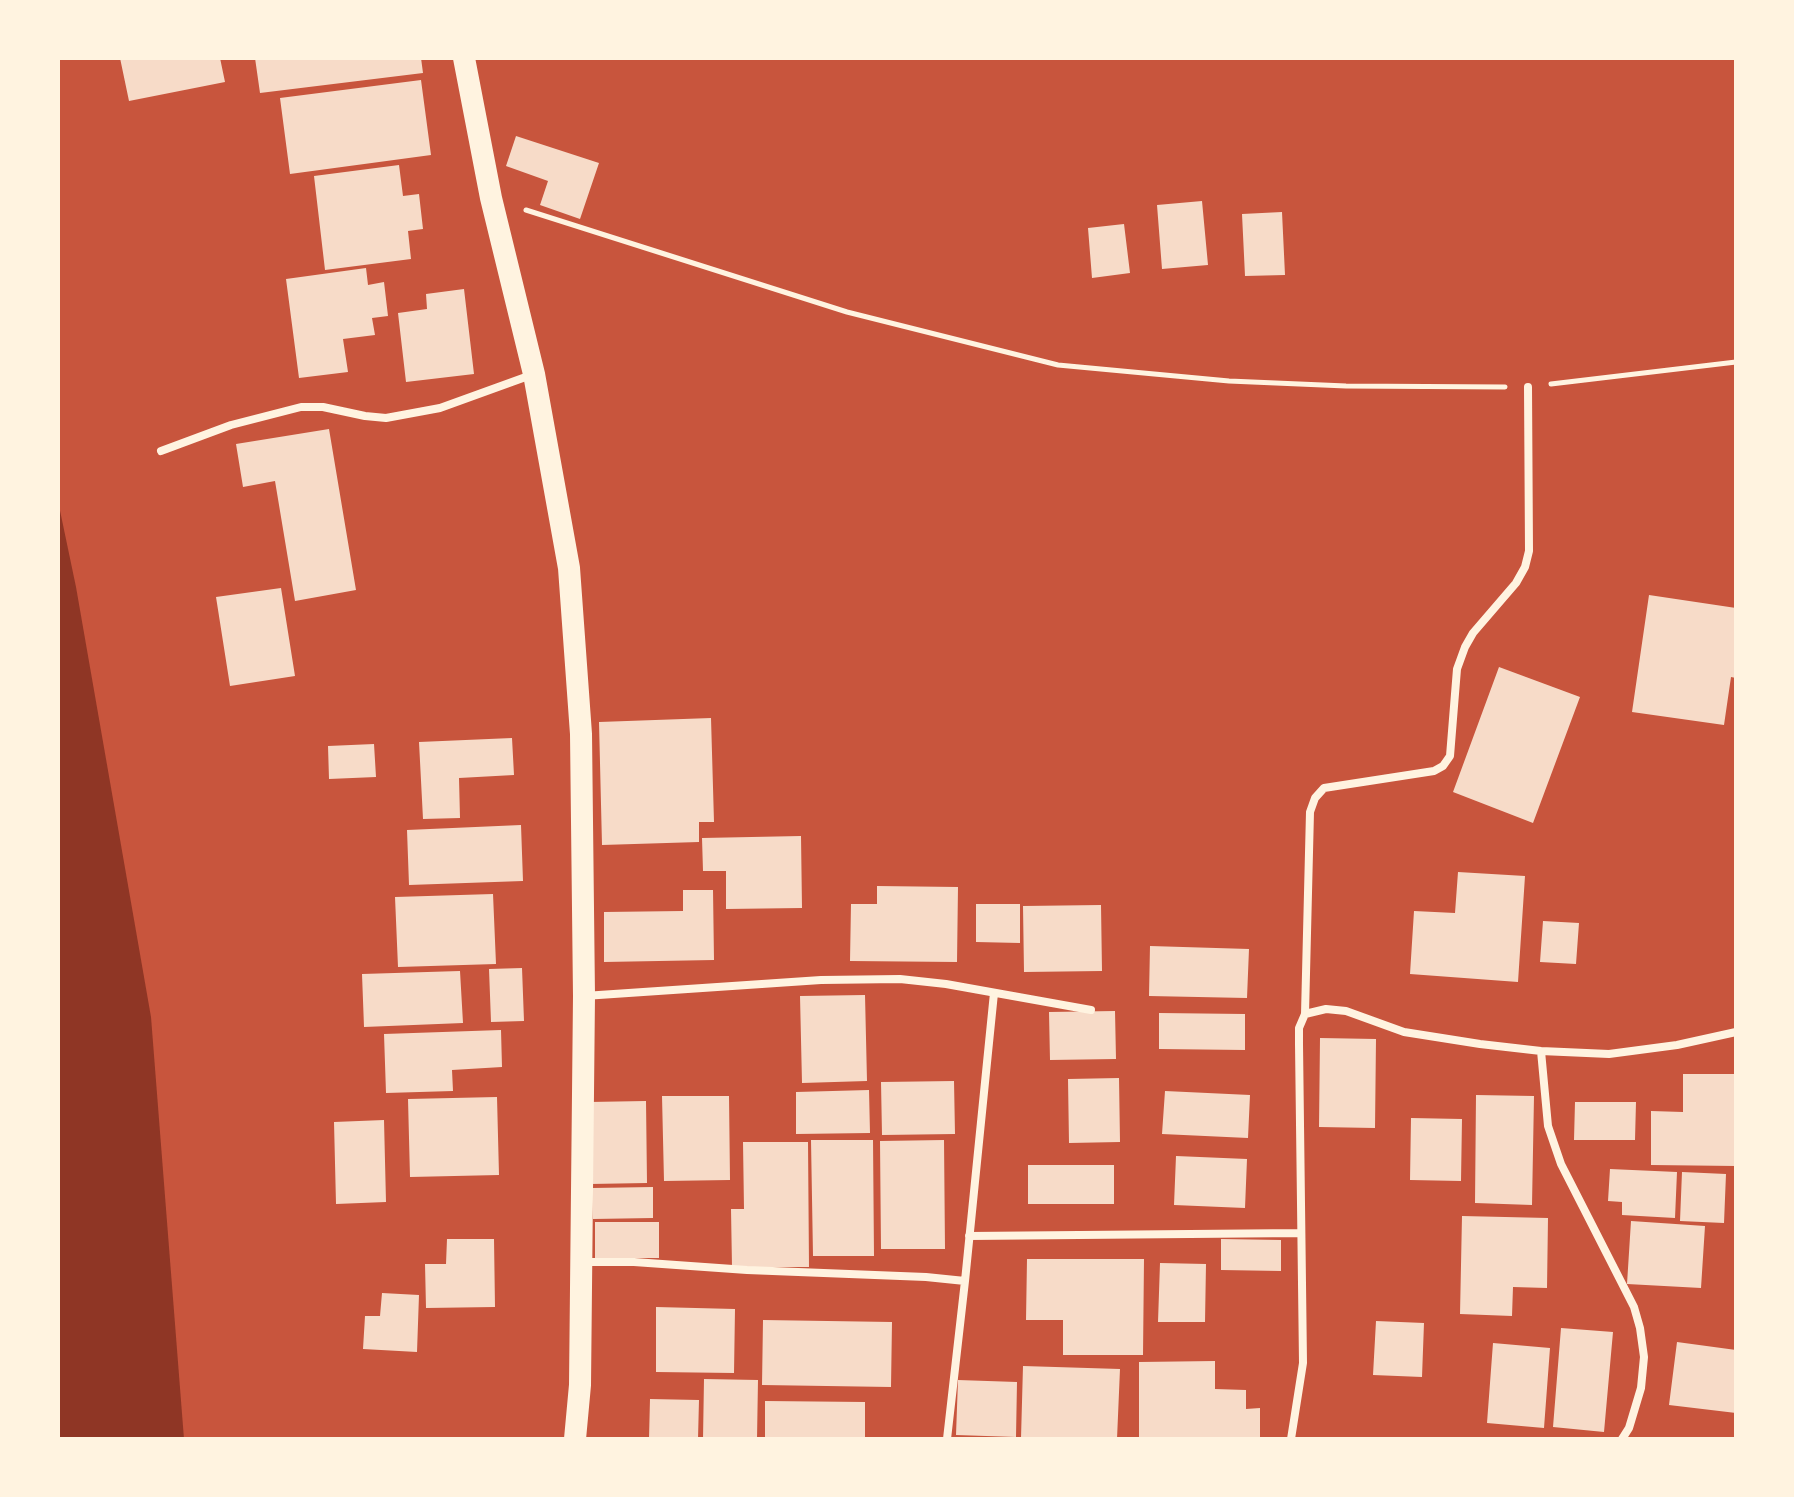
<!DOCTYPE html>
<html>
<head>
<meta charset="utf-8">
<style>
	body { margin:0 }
	#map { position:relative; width:1794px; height:1497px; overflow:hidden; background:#c8553d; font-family:Jost,sans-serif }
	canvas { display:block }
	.frame { position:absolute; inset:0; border:60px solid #fff3e0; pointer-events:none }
</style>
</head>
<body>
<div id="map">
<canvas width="1794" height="1497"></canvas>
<div class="frame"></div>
</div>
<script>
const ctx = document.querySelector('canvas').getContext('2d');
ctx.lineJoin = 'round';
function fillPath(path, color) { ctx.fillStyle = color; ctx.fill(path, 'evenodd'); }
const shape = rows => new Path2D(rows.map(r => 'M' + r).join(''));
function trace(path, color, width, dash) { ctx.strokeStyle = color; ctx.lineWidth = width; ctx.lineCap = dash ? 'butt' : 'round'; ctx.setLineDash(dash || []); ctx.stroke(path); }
fillPath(shape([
	[58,501,76,587,151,1017,184,1439,58,1439]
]), '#8f3625');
fillPath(shape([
	[120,58,220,58,225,82,129,101],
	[255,58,421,58,423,73,260,93],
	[421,80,431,155,290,174,280,98],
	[516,136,599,163,580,219,540,205,548,181,506,166],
	[399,165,403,196,419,194,423,229,408,231,411,259,325,270,314,176],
	[1202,201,1208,265,1162,269,1157,205],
	[1282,212,1285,275,1245,276,1242,214],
	[1124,224,1130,273,1092,278,1088,228],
	[366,268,368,285,384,282,388,316,372,318,375,335,343,339,348,372,299,378,286,279],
	[464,289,474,374,406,382,398,313,427,309,426,294],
	[329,429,356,590,295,601,275,481,243,487,236,444],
	[281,588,295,676,230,686,216,597],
	[1649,595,1736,608,1736,678,1731,677,1724,725,1632,712],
	[1499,667,1580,697,1533,823,1453,792],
	[711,718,714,822,699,822,699,842,602,845,599,722],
	[512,738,514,775,459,778,460,818,423,819,419,742],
	[374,744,376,777,329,779,328,746],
	[521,825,523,881,409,885,407,830],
	[801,836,802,908,726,909,726,871,703,871,702,838],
	[1458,872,1525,876,1518,982,1410,974,1414,911,1455,913],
	[877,886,958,887,957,962,850,961,851,904,877,904],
	[683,890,713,890,714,960,604,962,604,912,683,911],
	[493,894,496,964,398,967,395,897],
	[976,904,1020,904,1020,943,976,942],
	[1101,905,1102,971,1024,972,1023,906],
	[1543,921,1579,923,1576,964,1540,962],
	[1150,946,1249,949,1247,998,1149,996],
	[522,968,524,1021,491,1022,489,969],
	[460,971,463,1023,364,1027,362,974],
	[865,995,867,1081,802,1083,800,996],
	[1115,1011,1116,1059,1050,1060,1049,1012],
	[1159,1013,1245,1014,1245,1050,1159,1049],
	[501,1030,502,1067,452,1070,453,1091,386,1093,384,1034],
	[1320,1038,1376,1039,1375,1128,1319,1127],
	[1683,1074,1736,1074,1736,1166,1651,1165,1651,1111,1683,1112],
	[1119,1078,1120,1142,1069,1143,1068,1079],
	[954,1081,955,1134,882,1135,881,1082],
	[869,1090,870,1133,796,1134,796,1092],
	[1165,1091,1250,1095,1248,1138,1162,1134],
	[1476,1095,1534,1096,1532,1205,1475,1203],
	[662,1096,729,1096,730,1180,664,1181],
	[497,1097,499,1175,410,1177,408,1099],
	[646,1101,647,1183,590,1184,589,1102],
	[1575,1102,1636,1102,1635,1140,1574,1140],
	[1411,1118,1462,1119,1461,1181,1410,1180],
	[384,1120,386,1202,336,1204,334,1122],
	[811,1140,873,1140,874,1256,813,1256],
	[944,1140,945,1249,881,1249,880,1141],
	[743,1142,808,1142,809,1267,732,1267,731,1209,744,1209],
	[1176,1156,1247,1159,1245,1208,1174,1205],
	[1028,1165,1114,1165,1114,1204,1028,1204],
	[1610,1169,1677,1172,1675,1218,1622,1215,1622,1202,1608,1201],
	[1682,1172,1726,1174,1724,1223,1680,1221],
	[653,1187,653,1218,593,1219,592,1188],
	[1462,1216,1548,1218,1547,1288,1513,1287,1512,1316,1460,1314],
	[1631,1221,1705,1226,1701,1288,1627,1284],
	[595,1222,659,1222,659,1258,595,1258],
	[447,1239,494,1239,495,1307,426,1308,425,1264,446,1264],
	[1221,1239,1281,1240,1281,1271,1221,1270],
	[1027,1259,1144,1259,1143,1355,1063,1355,1063,1320,1026,1320],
	[1160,1263,1206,1264,1205,1322,1158,1322],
	[382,1293,419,1295,417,1352,363,1349,365,1316,380,1316],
	[656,1307,735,1309,734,1373,656,1372],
	[763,1320,892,1322,891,1387,762,1385],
	[1376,1321,1424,1323,1422,1377,1373,1375],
	[1561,1328,1613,1332,1604,1432,1553,1427],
	[1677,1342,1736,1350,1736,1413,1669,1405],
	[1493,1343,1550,1348,1544,1428,1487,1423],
	[1215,1361,1215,1389,1246,1390,1246,1409,1260,1408,1260,1439,1139,1439,1139,1362],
	[1023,1366,1120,1369,1117,1439,1021,1438],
	[704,1379,758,1380,757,1439,703,1439],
	[958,1380,1017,1382,1016,1437,956,1435],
	[650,1399,699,1400,698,1439,649,1439],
	[765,1401,865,1402,865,1439,765,1439]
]), '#f7dbc8');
trace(shape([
	[526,210,847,312,1058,365,1229,381,1346,386,1505,387],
	[1551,384,1736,362]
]), '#fff3e0', 5);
trace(shape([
	[161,451,231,425,301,407,323,407,365,416,386,418,440,408,534,374],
	[584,996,821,980,900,979,946,984,1091,1010],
	[1305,1014,1326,1009,1346,1011,1404,1032,1480,1044,1541,1051,1609,1054,1677,1045,1736,1032],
	[1541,1051,1548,1126,1561,1164,1634,1307,1640,1328,1644,1357,1641,1388,1629,1428,1622,1439],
	[969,1236,1300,1233],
	[581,1262,634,1262,747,1270,926,1277,965,1281,947,1439],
	[965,1281,994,993],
	[1291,1439,1303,1363,1299,1044,1299,1028,1305,1014,1310,812,1315,798,1324,788,1434,771,1443,766,1450,756,1457,669,1465,647,1473,633,1516,583,1525,567,1529,551,1528,387]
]), '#fff3e0', 8);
trace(shape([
	[464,58,491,198,534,374,569,568,581,734,584,996,580,1385,575,1439]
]), '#fff3e0', 22);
</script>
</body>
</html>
